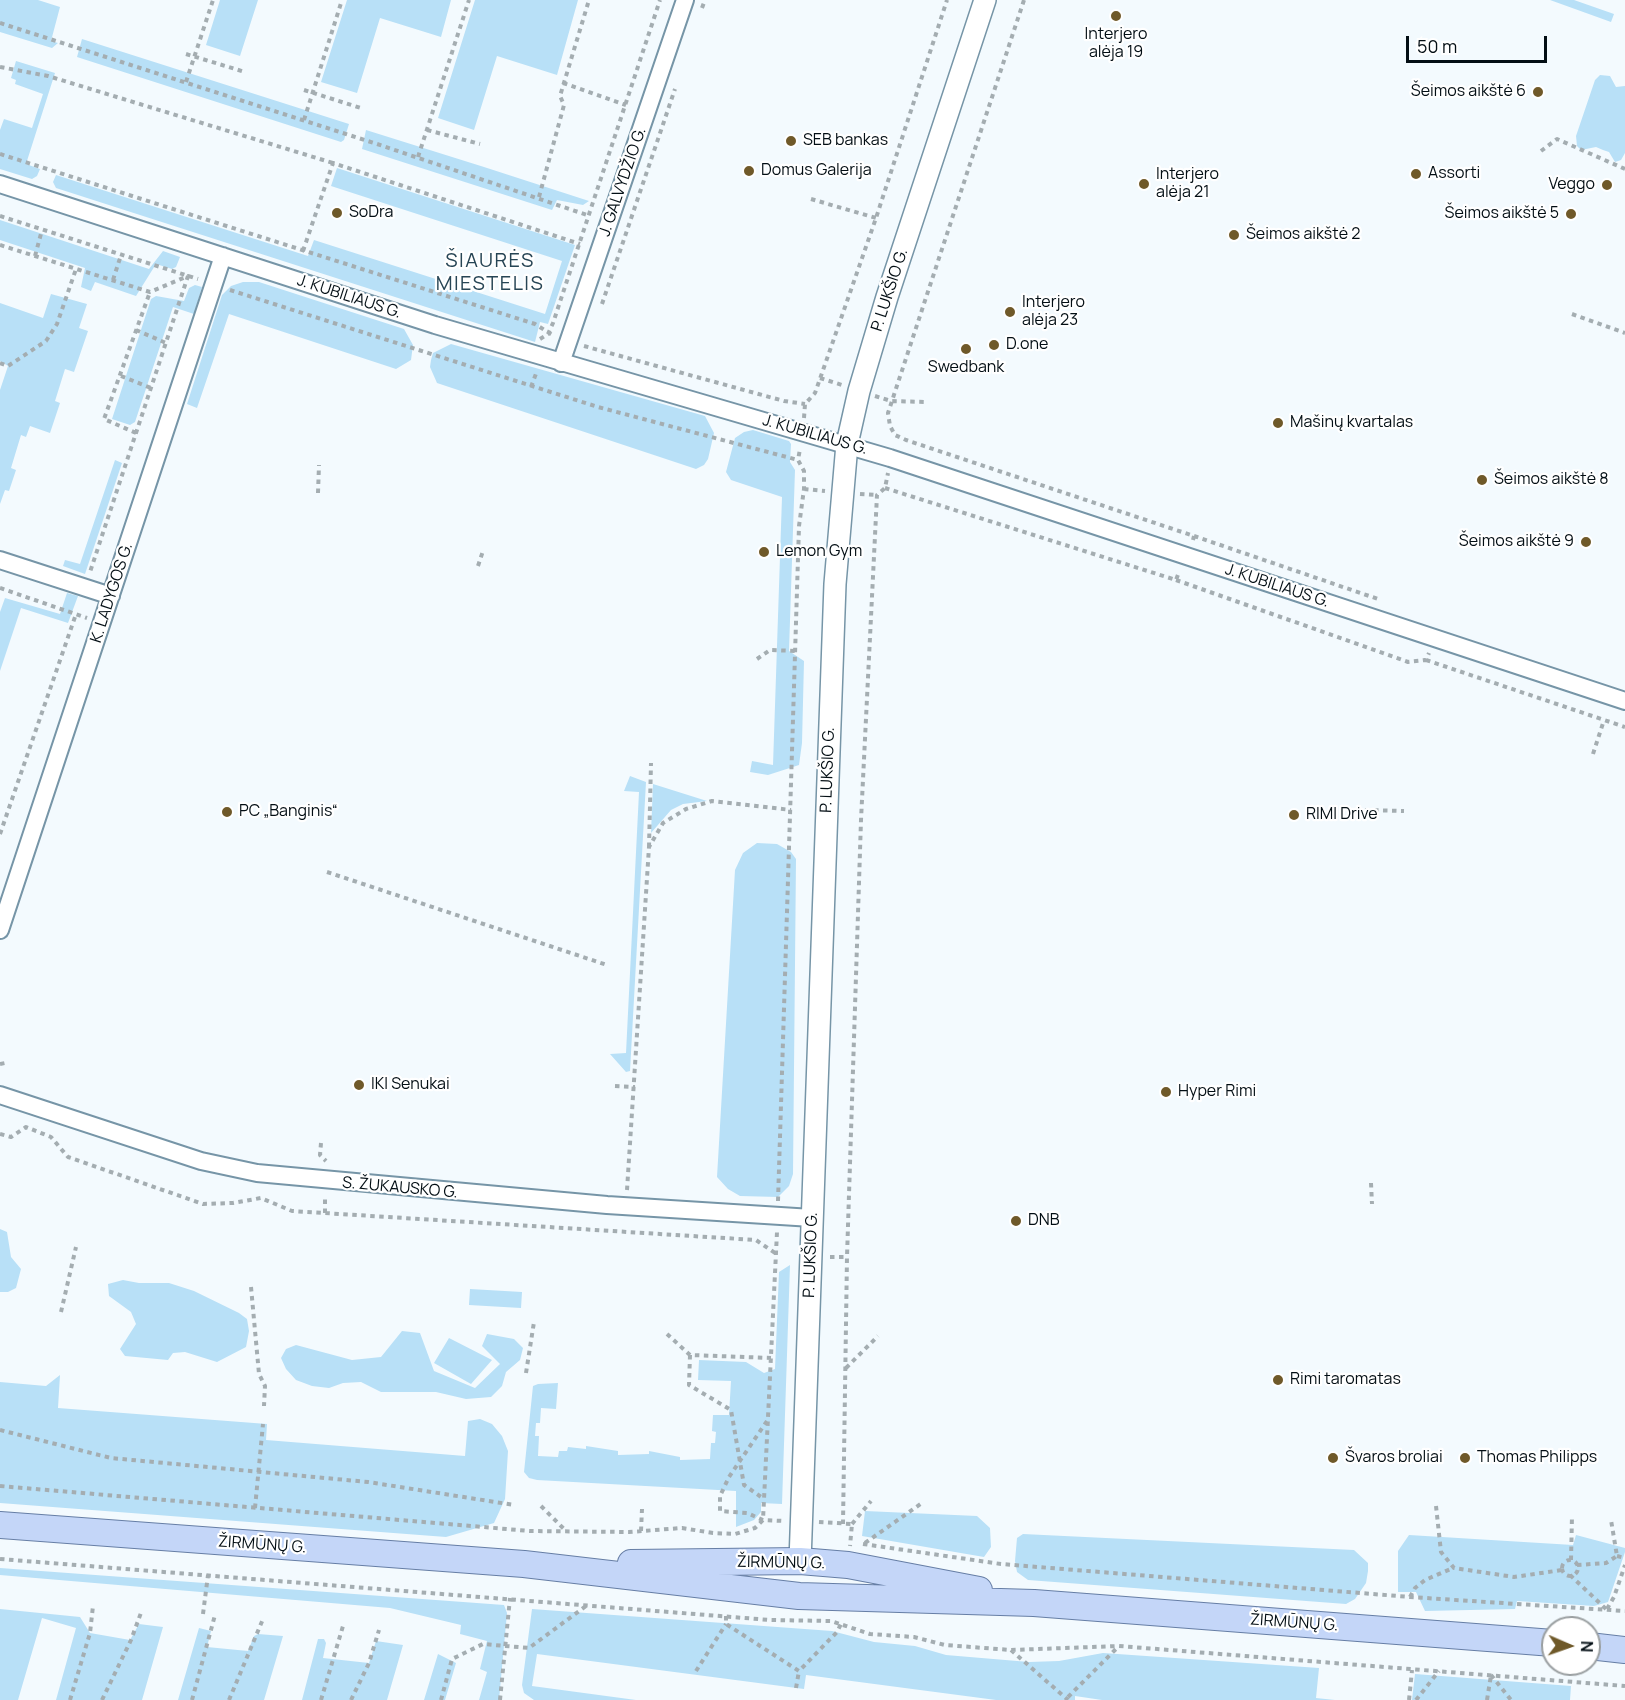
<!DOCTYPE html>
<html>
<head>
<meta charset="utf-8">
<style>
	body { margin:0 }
	#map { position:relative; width:1625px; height:1700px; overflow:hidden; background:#f3fafe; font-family:Manrope,sans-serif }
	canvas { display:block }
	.north { position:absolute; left:1541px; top:1616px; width:60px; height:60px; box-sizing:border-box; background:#fff; border:2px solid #9a9fa1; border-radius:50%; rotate:92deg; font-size:16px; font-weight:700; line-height:24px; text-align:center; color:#030e14 }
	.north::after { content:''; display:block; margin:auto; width:21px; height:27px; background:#6f5929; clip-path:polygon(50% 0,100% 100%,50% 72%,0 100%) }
	.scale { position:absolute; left:1406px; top:36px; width:141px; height:27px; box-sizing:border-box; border:3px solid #030e14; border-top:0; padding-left:8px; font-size:18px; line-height:21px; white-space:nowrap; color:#030e14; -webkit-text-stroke:4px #fff; paint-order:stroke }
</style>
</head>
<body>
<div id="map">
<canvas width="1625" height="1700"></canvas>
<div class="north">N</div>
<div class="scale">50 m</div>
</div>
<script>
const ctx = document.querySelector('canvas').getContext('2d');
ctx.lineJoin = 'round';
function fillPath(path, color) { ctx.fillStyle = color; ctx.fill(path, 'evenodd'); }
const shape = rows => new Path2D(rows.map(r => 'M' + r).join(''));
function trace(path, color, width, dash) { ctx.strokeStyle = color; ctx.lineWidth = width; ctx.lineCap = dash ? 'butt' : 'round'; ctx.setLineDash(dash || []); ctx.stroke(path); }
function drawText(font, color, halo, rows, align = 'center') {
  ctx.font = font + ' Manrope,sans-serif'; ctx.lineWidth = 4.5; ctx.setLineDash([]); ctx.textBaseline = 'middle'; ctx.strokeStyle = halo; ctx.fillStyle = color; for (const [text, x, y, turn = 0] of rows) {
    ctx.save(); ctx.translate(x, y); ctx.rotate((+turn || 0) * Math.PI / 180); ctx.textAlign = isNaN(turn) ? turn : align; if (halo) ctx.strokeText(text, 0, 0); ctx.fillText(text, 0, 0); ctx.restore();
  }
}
fillPath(shape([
	[0,0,38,0,60,7,51,41,58,43,52,48,0,32],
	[220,0,258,0,240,56,206,45],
	[347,0,451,0,441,37,380,18,357,93,321,82],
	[475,0,578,0,557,75,497,56,474,130,438,118],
	[1550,0,1574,0,1614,14,1611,22],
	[82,39,349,124,344,140,341,142,77,57],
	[16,61,55,73,26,164,40,169,37,176,32,179,0,169,0,130,4,119,32,128,43,94,15,84,16,80,11,78],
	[1600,75,1610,76,1616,87,1625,86,1625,153,1621,160,1615,162,1609,152,1603,150,1596,147,1581,150,1577,146,1576,136,1595,80],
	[366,130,484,167,589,201,583,205,557,200,552,210,362,149],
	[337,168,575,245,548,324,540,322,535,342,56,188,53,182,56,175,308,256,314,240,545,314,562,261,331,186],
	[0,220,149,269,163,251,180,257,176,267,172,269,156,264,136,296,95,282,91,291,81,287,85,268,0,240],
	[243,282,259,282,404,329,413,345,411,360,396,369,229,314,197,408,187,404,222,295,231,286],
	[195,285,202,287,194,314,173,307,135,422,130,425,112,419,151,299,156,296,184,301,189,288],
	[51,294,87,304,79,328,88,331,74,372,65,369,55,401,60,403,50,433,30,426,26,437,21,435,11,468,16,470,9,491,5,490,0,504,0,390,8,366,0,361,0,303,43,318],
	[451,344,705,416,714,433,708,459,704,465,696,469,437,383,430,367,431,360,433,353],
	[753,430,789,441,791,444,790,462,795,470,789,651,804,661,802,743,799,765,768,775,750,772,752,761,773,765,782,497,731,480,726,472,735,438,744,432],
	[115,460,122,463,85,574,63,566,65,560,80,564],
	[67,593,78,596,68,623,21,608,0,671,0,612,5,598,60,614],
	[630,776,646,782,630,1071,626,1072,610,1054,626,1053,639,792,624,791],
	[653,784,707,801,683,804,671,810,651,833],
	[757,843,777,844,791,852,796,859,793,1174,789,1186,778,1197,740,1196,728,1189,717,1177,735,870,743,853],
	[0,1229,7,1232,11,1257,21,1269,16,1288,8,1292,0,1292],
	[790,1265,782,1504,761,1503,761,1512,754,1520,736,1527,736,1491,537,1480,529,1478,524,1472,533,1386,538,1384,558,1383,556,1409,541,1408,540,1423,536,1423,535,1436,539,1436,538,1456,558,1457,559,1451,567,1451,568,1447,586,1449,586,1446,618,1451,618,1455,649,1454,649,1451,680,1457,680,1460,710,1459,711,1443,715,1443,716,1432,712,1431,713,1415,729,1415,731,1381,698,1380,699,1360,746,1362,764,1373,775,1369,779,1272],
	[123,1280,139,1283,169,1283,194,1291,239,1313,247,1319,249,1331,246,1347,217,1362,185,1352,173,1353,168,1360,125,1356,120,1349,136,1324,131,1312,109,1296,108,1284],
	[470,1289,522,1292,521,1308,469,1305],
	[402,1331,420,1333,434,1371,475,1388,500,1364,482,1346,487,1334,514,1339,523,1348,520,1360,506,1372,502,1386,491,1397,466,1399,436,1392,381,1392,361,1382,343,1383,329,1388,312,1386,296,1380,286,1369,281,1358,286,1349,296,1345,352,1360,381,1357],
	[449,1338,492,1360,471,1384,434,1363],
	[60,1375,58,1408,267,1424,266,1440,465,1456,468,1421,480,1419,492,1424,502,1436,508,1451,505,1499,494,1523,446,1537,0,1503,0,1382,46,1386],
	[865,1511,977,1516,990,1528,991,1547,984,1557,862,1536],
	[1023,1534,1354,1550,1368,1563,1368,1571,1366,1583,1355,1599,1346,1604,1028,1580,1017,1572,1015,1561,1017,1538],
	[1409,1535,1573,1545,1576,1535,1625,1548,1625,1552,1608,1602,1594,1606,1517,1601,1515,1609,1425,1611,1416,1592,1398,1592,1398,1551],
	[0,1568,504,1605,507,1613,499,1700,479,1700,487,1672,480,1669,487,1641,460,1634,461,1625,390,1608,0,1575],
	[0,1609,80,1617,90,1633,130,1640,139,1624,163,1627,142,1700,56,1700,76,1628,42,1618,18,1700,0,1700],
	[532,1609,832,1631,874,1642,915,1646,946,1655,1029,1662,1059,1661,1103,1653,1319,1668,1316,1698,1335,1700,1102,1700,1075,1696,1075,1700,996,1700,806,1675,804,1689,537,1654,532,1686,636,1700,534,1700,524,1693,522,1685],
	[199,1628,211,1631,207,1647,248,1651,254,1636,258,1634,283,1636,264,1700,178,1700],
	[318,1639,324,1639,326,1643,323,1658,369,1663,376,1641,403,1645,387,1700,302,1700],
	[438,1654,456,1663,445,1700,424,1700],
	[1415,1674,1571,1686,1570,1700,1412,1700]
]), '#b8e0f7');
const minor = shape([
	[0,184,435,325,890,458,1625,701],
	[561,363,685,0],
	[0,560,111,596],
	[0,930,223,256],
	[0,1095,201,1161,257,1173,607,1205,812,1218]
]);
const tertiary = shape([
	[800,1561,835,584,847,444,859,391,887,297,985,0]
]);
const primary = shape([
	[0,1525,524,1564,799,1596,1034,1603,1553,1643],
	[631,1563,800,1561,848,1565,979,1590],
	[1589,1646,1625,1650]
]);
trace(minor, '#7695a7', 20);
trace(tertiary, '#7695a7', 24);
trace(primary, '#667ea5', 28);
trace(shape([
	[1024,0,888,413,890,426,895,435,906,440,1194,536,1193,540],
	[702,8,705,0],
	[0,23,377,144,590,216],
	[186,54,245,72],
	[0,67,48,76,333,163],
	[186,82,213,0],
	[563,83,626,105],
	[304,90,364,109],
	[304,120,342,0],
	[427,130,480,144],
	[1541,151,1557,139,1625,169],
	[0,154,535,324,554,336],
	[418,157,469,0],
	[539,197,564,105,560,96,589,0],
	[811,199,876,218],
	[0,216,198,279],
	[0,245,150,292,188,276,90,572],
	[303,251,333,163,580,244],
	[35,256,42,230],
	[113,280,121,255],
	[230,290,598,407,798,460],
	[602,304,675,89],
	[1572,314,1625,333],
	[136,330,166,343],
	[540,339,548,334,553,323,660,0],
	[584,346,784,401,805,404],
	[0,363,8,366,46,341,57,324,76,269],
	[121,376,151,388],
	[820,378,842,385],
	[531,387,537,371],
	[875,396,891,401,928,402],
	[804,418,805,404,815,393,876,218,947,0],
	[136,433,104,419,150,292],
	[885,488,1176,580,1179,572],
	[804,489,825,491],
	[318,493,319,465],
	[860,494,877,495],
	[1194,536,1378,599],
	[478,566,483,551],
	[1176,580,1408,662,1426,660,1429,653],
	[0,588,87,618],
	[757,659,770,650,797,651],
	[1426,660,1625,727],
	[1593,754,1604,720],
	[1365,810,1404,811],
	[0,834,76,614],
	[649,847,651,763],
	[327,872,607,965],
	[0,1064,5,1063],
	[615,1086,635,1087],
	[0,1134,11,1137,26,1127,51,1137,68,1157,203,1204,233,1203,261,1198,292,1211,756,1240,775,1253],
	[321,1143,320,1155,326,1161],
	[1371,1183,1372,1204],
	[627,1190,649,847,663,823,686,809,712,801,791,810],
	[778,1201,799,526,804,489,804,471,798,460,800,449],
	[325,1213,325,1196],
	[830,1257,847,1257],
	[251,1287,259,1374,265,1386,264,1406],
	[61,1312,76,1247],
	[667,1334,690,1355,771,1358],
	[690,1355,689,1385,731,1410,744,1485,764,1499],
	[846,1368,878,1336],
	[526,1373,534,1322],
	[767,1421,729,1477,720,1496,720,1511,747,1513,763,1520,784,1521],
	[0,1430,111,1458,368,1482,514,1505],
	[0,1486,530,1531,629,1532,682,1528,713,1533,735,1534,755,1528,763,1520,777,1232],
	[541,1506,566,1531],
	[1436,1506,1441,1552,1454,1568,1514,1577,1562,1570],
	[255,1508,263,1424],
	[819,1522,852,1524,850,1546],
	[843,1524,847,1257,861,820,877,495,885,488,888,473],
	[852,1524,871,1501],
	[641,1531,642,1509],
	[865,1543,922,1503],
	[863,1544,1001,1564,1410,1597,1625,1611],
	[1617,1556,1625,1558],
	[0,1559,770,1620,831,1621,870,1634,914,1637,945,1645,1011,1650,1119,1646,1625,1686],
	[1571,1560,1572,1516],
	'1562 1568a8 8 0 1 1 16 0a8 8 0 1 1-16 0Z',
	[1577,1565,1606,1563,1617,1556,1611,1520],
	[1570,1575,1606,1609],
	[1410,1597,1415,1588,1425,1580,1453,1568],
	[1607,1609,1614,1597,1625,1565],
	[203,1614,208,1575],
	[726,1616,726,1624,799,1671,837,1632,842,1622],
	[1011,1650,1068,1700],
	[696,1671,726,1624],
	[1491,1675,1511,1700],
	[796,1688,799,1671],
	[1068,1697,1118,1647],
	[70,1700,90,1633,93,1606],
	[102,1700,131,1640,142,1610],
	[192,1700,215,1615],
	[229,1700,263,1619],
	[321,1700,343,1626],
	[351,1700,369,1663,379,1630],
	[441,1700,452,1659,483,1644,529,1648,586,1606],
	[500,1700,510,1598],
	[1409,1700,1412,1670],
	[1416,1700,1439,1671],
	[1487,1700,1491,1675]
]), '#a4adb1', 4, [4.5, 4.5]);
trace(minor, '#fff', 16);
trace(tertiary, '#fff', 21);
trace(primary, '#c4d6f8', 26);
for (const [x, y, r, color] of [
	[1116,16,6,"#6f5929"],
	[1538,92,6,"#6f5929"],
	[791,141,6,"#6f5929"],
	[749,171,6,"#6f5929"],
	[1416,174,6,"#6f5929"],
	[1144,184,6,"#6f5929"],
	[1607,185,6,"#6f5929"],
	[337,213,6,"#6f5929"],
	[1571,214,6,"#6f5929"],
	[1234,235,6,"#6f5929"],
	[1010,312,6,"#6f5929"],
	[994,345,6,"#6f5929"],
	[966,349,6,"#6f5929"],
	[1278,423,6,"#6f5929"],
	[1482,480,6,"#6f5929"],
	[1586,542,6,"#6f5929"],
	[764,552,6,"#6f5929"],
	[227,812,6,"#6f5929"],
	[1294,815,6,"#6f5929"],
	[359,1085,6,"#6f5929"],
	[1166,1092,6,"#6f5929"],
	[1016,1221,6,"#6f5929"],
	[1278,1380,6,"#6f5929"],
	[1333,1458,6,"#6f5929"],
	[1465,1458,6,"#6f5929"]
]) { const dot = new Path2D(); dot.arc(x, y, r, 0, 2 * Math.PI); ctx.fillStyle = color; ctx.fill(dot); trace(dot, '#fff', 2); }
drawText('16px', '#030e14', '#fff', [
	["Interjero",1116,35,"center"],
	["alėja 19",1116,53,"center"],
	["Šeimos aikštė 6",1526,92,"right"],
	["SEB bankas",803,141],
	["Domus Galerija",761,171],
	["Assorti",1428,174],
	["Interjero",1156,175],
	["alėja 21",1156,193],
	["Veggo",1595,185,"right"],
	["SoDra",349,213],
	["Šeimos aikštė 5",1559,214,"right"],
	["Šeimos aikštė 2",1246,235],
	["Interjero",1022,303],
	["alėja 23",1022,321],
	["D.one",1006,345],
	["Swedbank",966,368,"center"],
	["Mašinų kvartalas",1290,423],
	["Šeimos aikštė 8",1494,480],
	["Šeimos aikštė 9",1574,542,"right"],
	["Lemon Gym",776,552],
	["PC „Banginis“",239,812],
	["RIMI Drive",1306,815],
	["IKI Senukai",371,1085],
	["Hyper Rimi",1178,1092],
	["DNB",1028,1221],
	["Rimi taromatas",1290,1380],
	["Švaros broliai",1345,1458],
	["Thomas Philipps",1477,1458]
], 'left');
drawText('16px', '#030e14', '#fff', [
	["J. GALVYDŽIO G.",623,182,-71],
	["P. LUKŠIO G.",890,290,-72],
	["J. KUBILIAUS G.",349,297,18],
	["J. KUBILIAUS G.",815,435,16],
	["J. KUBILIAUS G.",1277,586,18],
	["K. LADYGOS G.",112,593,-72],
	["P. LUKŠIO G.",828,770,-88],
	["S. ŽUKAUSKO G.",400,1188,5],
	["P. LUKŠIO G.",811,1255,-88],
	["ŽIRMŪNŲ G.",262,1545,4],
	["ŽIRMŪNŲ G.",781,1563,1],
	["ŽIRMŪNŲ G.",1294,1623,4]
]);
ctx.letterSpacing = '1.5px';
drawText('20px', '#274555', '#fff', [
	["ŠIAURĖS",490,261],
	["MIESTELIS",490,284]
]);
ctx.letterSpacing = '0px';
</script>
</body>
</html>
